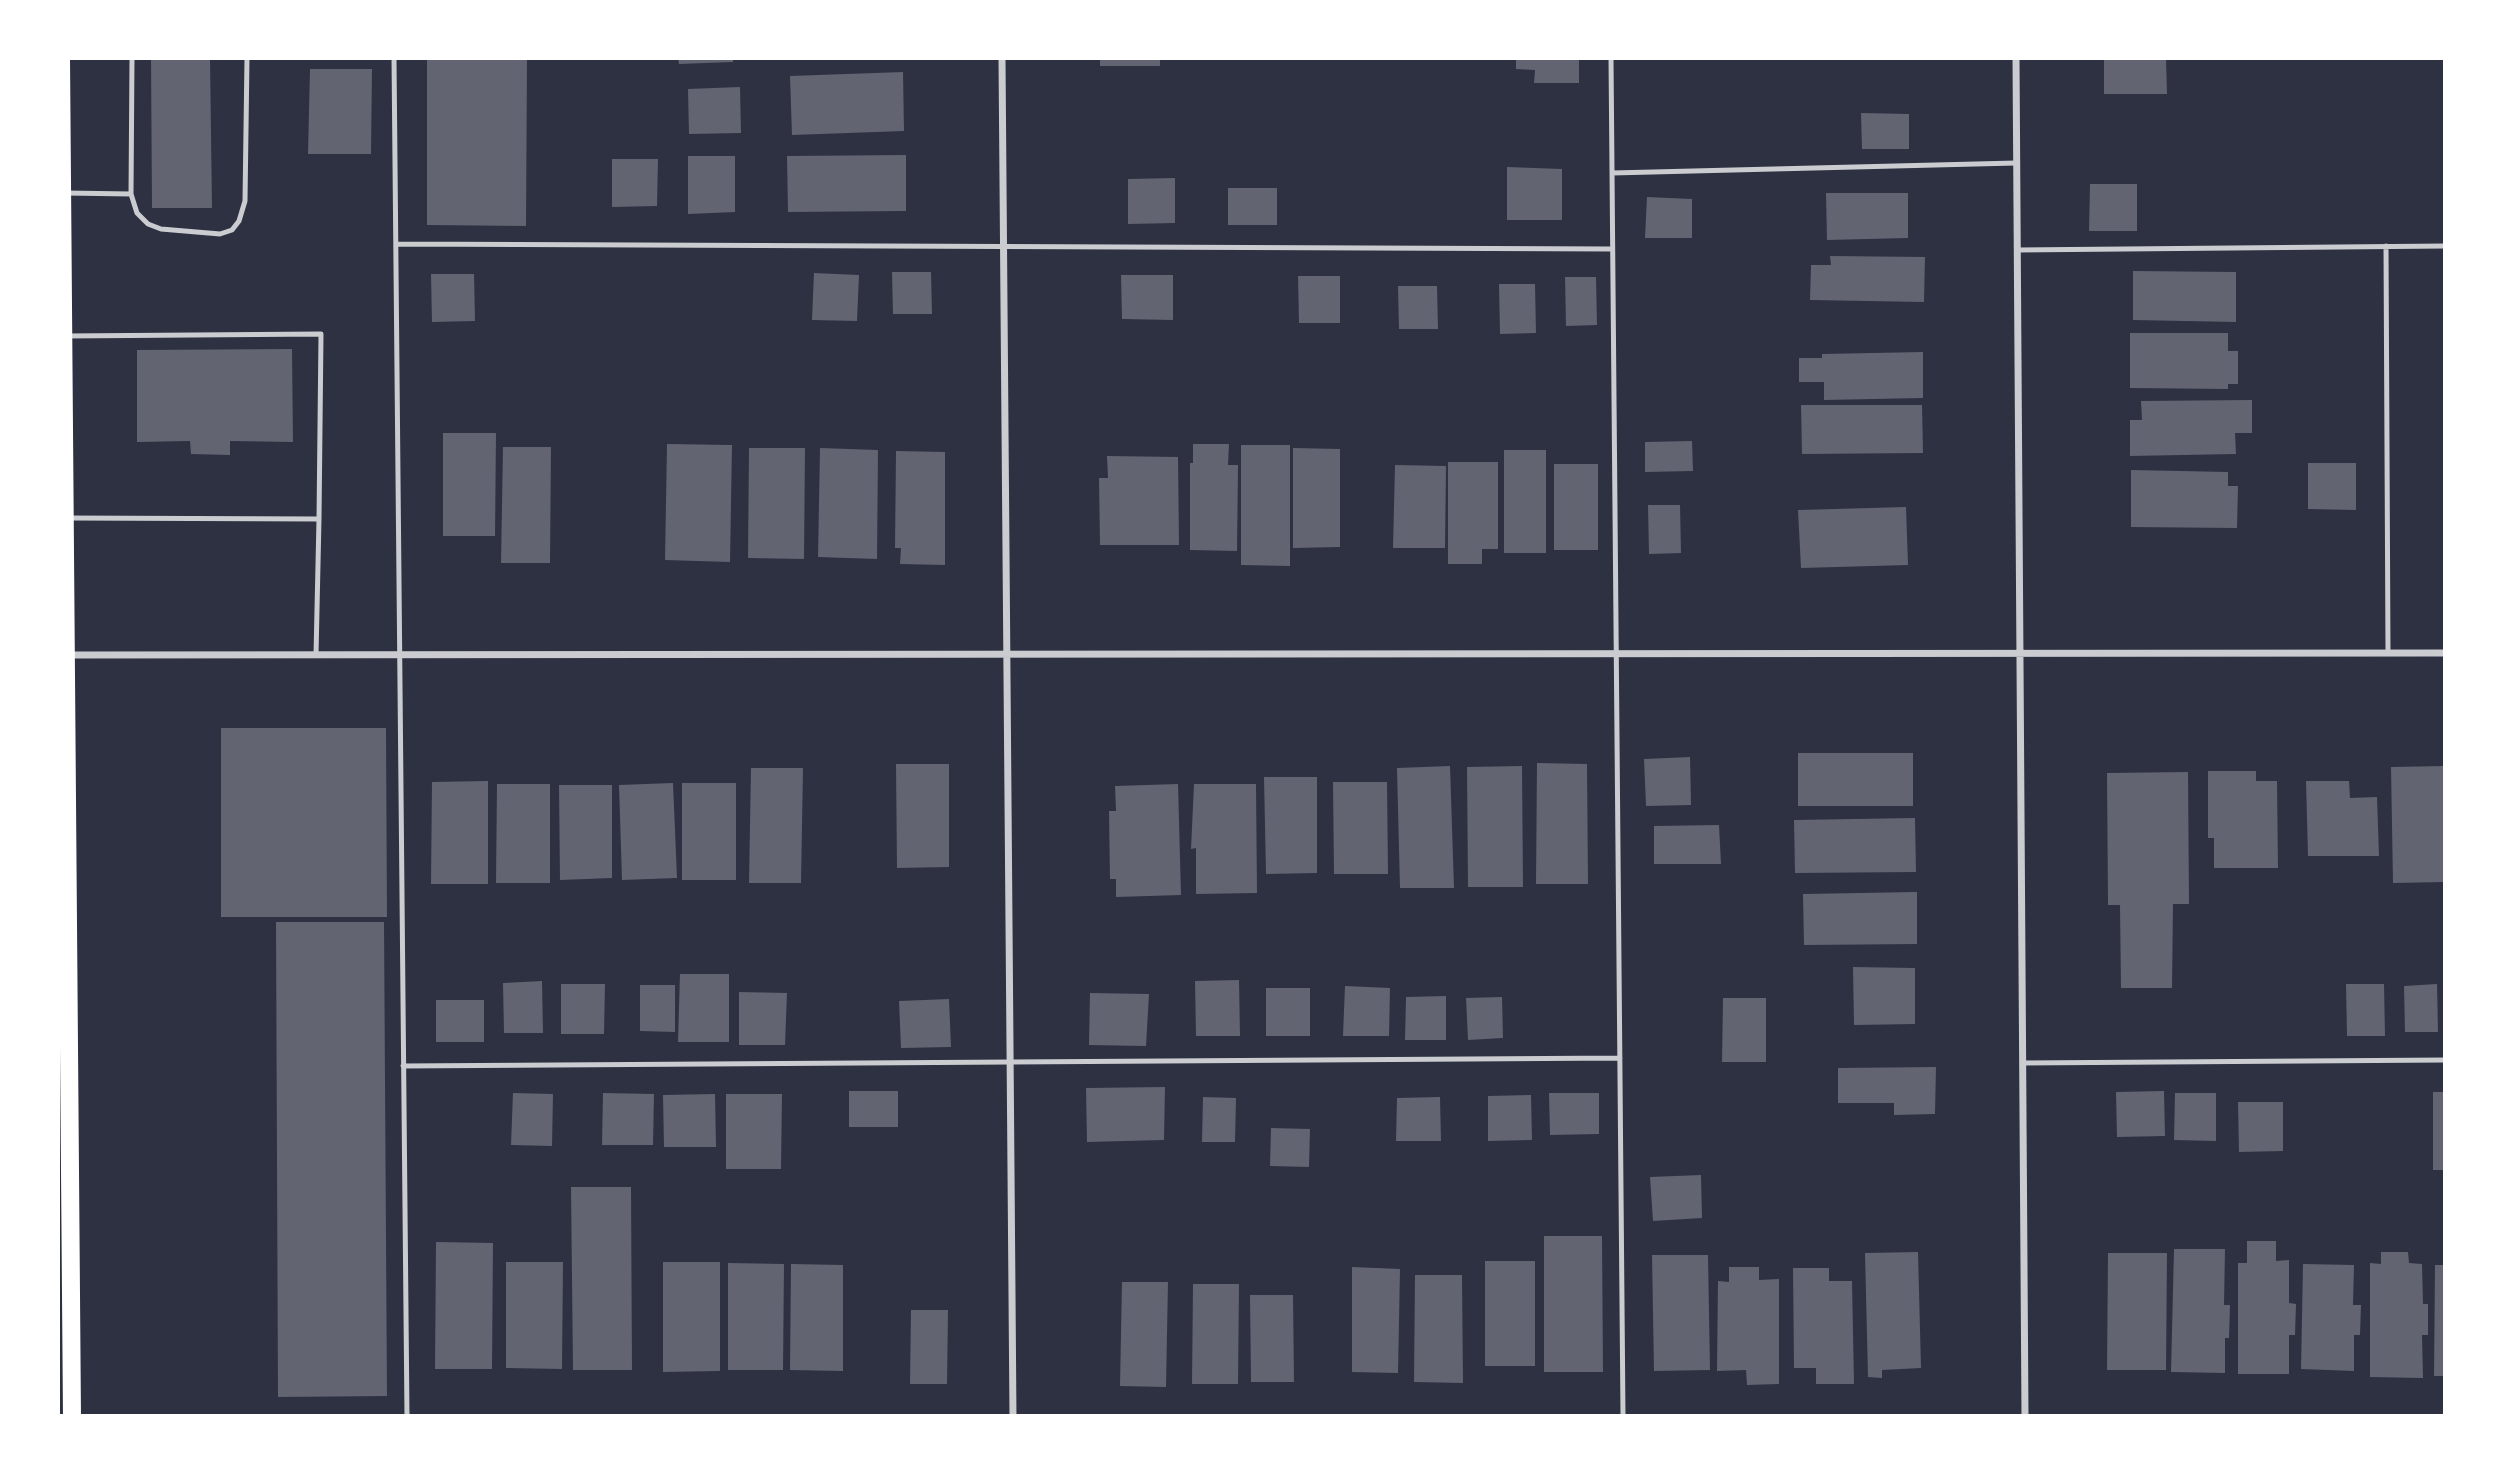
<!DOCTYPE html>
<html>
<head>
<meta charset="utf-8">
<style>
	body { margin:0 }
	#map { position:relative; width:2503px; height:1474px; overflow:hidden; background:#2d3142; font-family:Karla,sans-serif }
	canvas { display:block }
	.frame { position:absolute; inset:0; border:60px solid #fff; pointer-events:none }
</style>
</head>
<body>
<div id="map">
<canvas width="2503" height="1474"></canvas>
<div class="frame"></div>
</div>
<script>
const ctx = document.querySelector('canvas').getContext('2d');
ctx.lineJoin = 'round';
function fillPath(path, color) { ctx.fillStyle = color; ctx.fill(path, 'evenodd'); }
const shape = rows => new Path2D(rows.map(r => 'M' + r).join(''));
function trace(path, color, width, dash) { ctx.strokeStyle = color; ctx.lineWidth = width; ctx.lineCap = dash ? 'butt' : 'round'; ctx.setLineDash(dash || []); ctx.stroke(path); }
fillPath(shape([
	[151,58,210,58,212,208,152,208],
	[427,58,527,58,526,226,427,225],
	[678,58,733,58,733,62,679,64],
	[1100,58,1160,58,1160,66,1100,66],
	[1516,58,1579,58,1579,83,1534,83,1535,70,1516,69],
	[2104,58,2166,58,2167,94,2104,94],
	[310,69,372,69,371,154,308,154],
	[903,72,904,131,792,135,790,76],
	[740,87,741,133,689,134,688,89],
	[1861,113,1909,114,1909,149,1862,149],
	[906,155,906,211,788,212,787,156],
	[688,156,735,156,735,212,688,214],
	[612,159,658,159,657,206,612,207],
	[1507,167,1562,169,1562,220,1507,220],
	[1175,178,1175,223,1128,224,1128,179],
	[2090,184,2137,184,2137,231,2089,231],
	[1228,188,1277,188,1277,225,1228,225],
	[1826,193,1908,193,1908,238,1827,240],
	[1647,197,1692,199,1692,238,1645,238],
	[1830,256,1925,257,1924,302,1810,300,1811,265,1831,265],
	[2133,271,2236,272,2236,322,2133,320],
	[892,272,931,272,932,314,893,314],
	[814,273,859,275,857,321,812,320],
	[431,274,474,274,475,321,432,322],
	[1121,275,1173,275,1173,320,1122,319],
	[1298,276,1340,276,1340,323,1299,323],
	[1565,277,1596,277,1597,325,1566,326],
	[1499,284,1535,284,1536,333,1500,334],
	[1398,286,1437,286,1438,329,1399,329],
	[2130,333,2228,333,2228,351,2238,351,2238,384,2228,384,2228,389,2130,388],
	[292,349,293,442,230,441,230,455,191,454,190,441,137,442,137,350],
	[1923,352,1923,398,1824,400,1824,382,1799,382,1799,358,1822,358,1822,354],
	[2252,400,2252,433,2235,433,2236,454,2130,456,2130,420,2142,420,2141,401],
	[1801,405,1922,405,1923,453,1802,454],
	[443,433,496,433,495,536,443,536],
	[1692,441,1693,471,1645,472,1645,442],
	[667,444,732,445,730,562,665,560],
	[1193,444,1229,444,1228,465,1238,465,1237,551,1190,550,1190,463,1193,463],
	[1241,445,1290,445,1290,566,1241,565],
	[503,447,551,447,550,563,501,563],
	[749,448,805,448,804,559,748,558],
	[820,448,878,450,877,559,818,557],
	[1293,448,1340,449,1340,547,1293,548],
	[1504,450,1546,450,1546,553,1504,553],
	[896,451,945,452,945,565,900,564,901,548,895,548],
	[1107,456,1178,457,1179,545,1100,545,1099,478,1108,478],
	[1448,462,1498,462,1498,549,1482,549,1482,564,1448,564],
	[2308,463,2356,463,2356,510,2308,509],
	[1554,464,1598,464,1598,550,1554,550],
	[1395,465,1446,466,1445,548,1393,548],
	[2131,470,2228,472,2228,486,2238,486,2237,528,2131,527],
	[1648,505,1680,505,1681,553,1649,554],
	[1906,507,1908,565,1801,568,1798,510],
	[221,728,386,728,387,917,221,917],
	[1798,753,1913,753,1913,806,1798,806],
	[1690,757,1691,805,1646,806,1644,759],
	[1537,763,1587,764,1588,884,1536,884],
	[896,764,949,764,949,867,897,868],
	[1450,766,1454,888,1400,888,1397,768],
	[1522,766,1523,887,1468,887,1467,767],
	[2445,766,2445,882,2393,883,2391,767],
	[751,768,803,768,801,883,749,883],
	[2208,771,2256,771,2256,781,2277,781,2278,868,2214,868,2214,838,2208,838],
	[2188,772,2189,904,2173,904,2172,988,2121,988,2120,905,2108,905,2107,773],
	[1264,777,1317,777,1317,873,1266,874],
	[488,781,488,884,431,884,432,782],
	[2306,781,2349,781,2350,798,2377,797,2379,856,2308,856],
	[1333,782,1387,782,1388,874,1334,874],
	[673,783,677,878,622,880,619,785],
	[682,783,736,783,736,880,682,880],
	[497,784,550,784,550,883,496,883],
	[1178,784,1181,895,1116,897,1116,879,1110,879,1109,811,1116,811,1115,786],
	[1194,784,1256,784,1257,893,1196,894,1196,848,1191,849],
	[559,785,612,785,612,878,560,880],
	[1915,818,1916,872,1795,873,1794,820],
	[1719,825,1721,864,1654,864,1654,826],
	[1917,892,1917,944,1804,945,1803,894],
	[276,922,384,922,387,1396,278,1397],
	[1853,967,1915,968,1915,1024,1854,1025],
	[680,974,729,974,729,1042,678,1042],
	[1239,980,1240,1036,1196,1036,1195,981],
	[542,981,543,1033,504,1033,503,983],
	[561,984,605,984,604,1034,561,1034],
	[2346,984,2384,984,2385,1036,2347,1036],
	[2437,984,2438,1032,2405,1032,2404,986],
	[640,985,675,985,675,1032,640,1031],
	[1345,986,1390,988,1389,1036,1343,1036],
	[1266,988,1310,988,1310,1036,1266,1036],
	[739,992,787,993,785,1045,739,1045],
	[1090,993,1149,994,1146,1046,1089,1045],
	[1446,996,1446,1040,1405,1040,1406,997],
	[1502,997,1503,1038,1468,1040,1466,998],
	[1723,998,1766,998,1766,1062,1722,1062],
	[949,999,951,1047,901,1048,899,1001],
	[436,1000,484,1000,484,1042,436,1042],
	[1936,1067,1935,1114,1894,1115,1894,1103,1838,1103,1838,1068],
	[1165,1087,1164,1140,1087,1142,1086,1088],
	[849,1091,898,1091,898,1127,849,1127],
	[2164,1091,2165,1136,2117,1137,2116,1092],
	[2433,1092,2445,1092,2445,1170,2433,1170],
	[513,1093,553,1094,552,1146,511,1145],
	[603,1093,654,1094,653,1145,602,1145],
	[1549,1093,1599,1093,1599,1134,1550,1135],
	[2175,1093,2216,1093,2216,1141,2174,1140],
	[715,1094,716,1147,664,1147,663,1095],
	[726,1094,782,1094,781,1169,726,1169],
	[1531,1095,1532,1140,1488,1141,1488,1096],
	[1203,1097,1236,1098,1235,1142,1202,1142],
	[1440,1097,1441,1141,1396,1141,1397,1098],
	[2238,1102,2283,1102,2283,1151,2239,1152],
	[1271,1128,1310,1129,1309,1167,1270,1166],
	[1701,1175,1702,1218,1653,1221,1650,1177],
	[571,1187,631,1187,632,1370,573,1370],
	[1544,1236,1602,1236,1603,1372,1544,1372],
	[2247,1241,2276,1241,2276,1261,2289,1260,2289,1303,2296,1304,2295,1335,2289,1335,2289,1374,2238,1374,2238,1263,2247,1263],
	[436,1242,493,1243,492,1369,435,1369],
	[2174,1249,2225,1249,2224,1305,2230,1305,2229,1338,2225,1338,2225,1373,2171,1372],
	[1918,1252,1921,1368,1882,1370,1882,1378,1868,1377,1865,1253],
	[2381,1252,2408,1252,2409,1263,2422,1264,2423,1304,2428,1304,2428,1335,2422,1335,2423,1378,2370,1377,2370,1263,2381,1264],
	[2108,1253,2167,1253,2166,1370,2107,1370],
	[1652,1255,1708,1255,1710,1370,1654,1371],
	[1485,1261,1535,1261,1535,1366,1485,1366],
	[506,1262,563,1262,562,1369,506,1368],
	[663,1262,720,1262,720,1371,663,1372],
	[728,1263,784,1264,783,1370,728,1370],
	[791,1264,843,1265,843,1371,790,1370],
	[2303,1264,2354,1265,2353,1305,2361,1305,2360,1335,2354,1335,2354,1371,2301,1369],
	[2435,1265,2445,1265,2445,1376,2434,1376],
	[1352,1267,1400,1269,1398,1373,1352,1372],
	[1729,1267,1759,1267,1759,1280,1779,1279,1779,1384,1747,1385,1746,1370,1717,1371,1718,1281,1729,1282],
	[1793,1268,1829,1268,1829,1281,1852,1281,1854,1384,1816,1384,1816,1368,1794,1368],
	[1415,1275,1462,1275,1463,1383,1414,1382],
	[1122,1282,1168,1282,1166,1387,1120,1386],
	[1193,1284,1239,1284,1238,1384,1192,1384],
	[1250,1295,1293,1295,1294,1382,1251,1382],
	[911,1310,948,1310,947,1384,910,1384]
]), '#626471');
trace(shape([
	[394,58,407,1416],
	[1611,58,1623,1416],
	[1612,173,2016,163],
	[65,193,131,194,137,213,148,224,161,229,220,234,232,230,239,221,245,201,247,58],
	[131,194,132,58],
	[396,244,1612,249],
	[2386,246,2388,653],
	[2017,250,2445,246],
	[65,336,321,334,319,519],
	[67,518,319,519,316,655],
	[2023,1063,2445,1060],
	[403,1066,1620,1058]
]), '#caccd0', 5);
trace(shape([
	[1002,58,1013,1416],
	[2016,58,2025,1416],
	[66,655,2445,653]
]), '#caccd0', 7);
trace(shape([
	[61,58,72,1416]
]), '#fff', 18);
</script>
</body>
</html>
